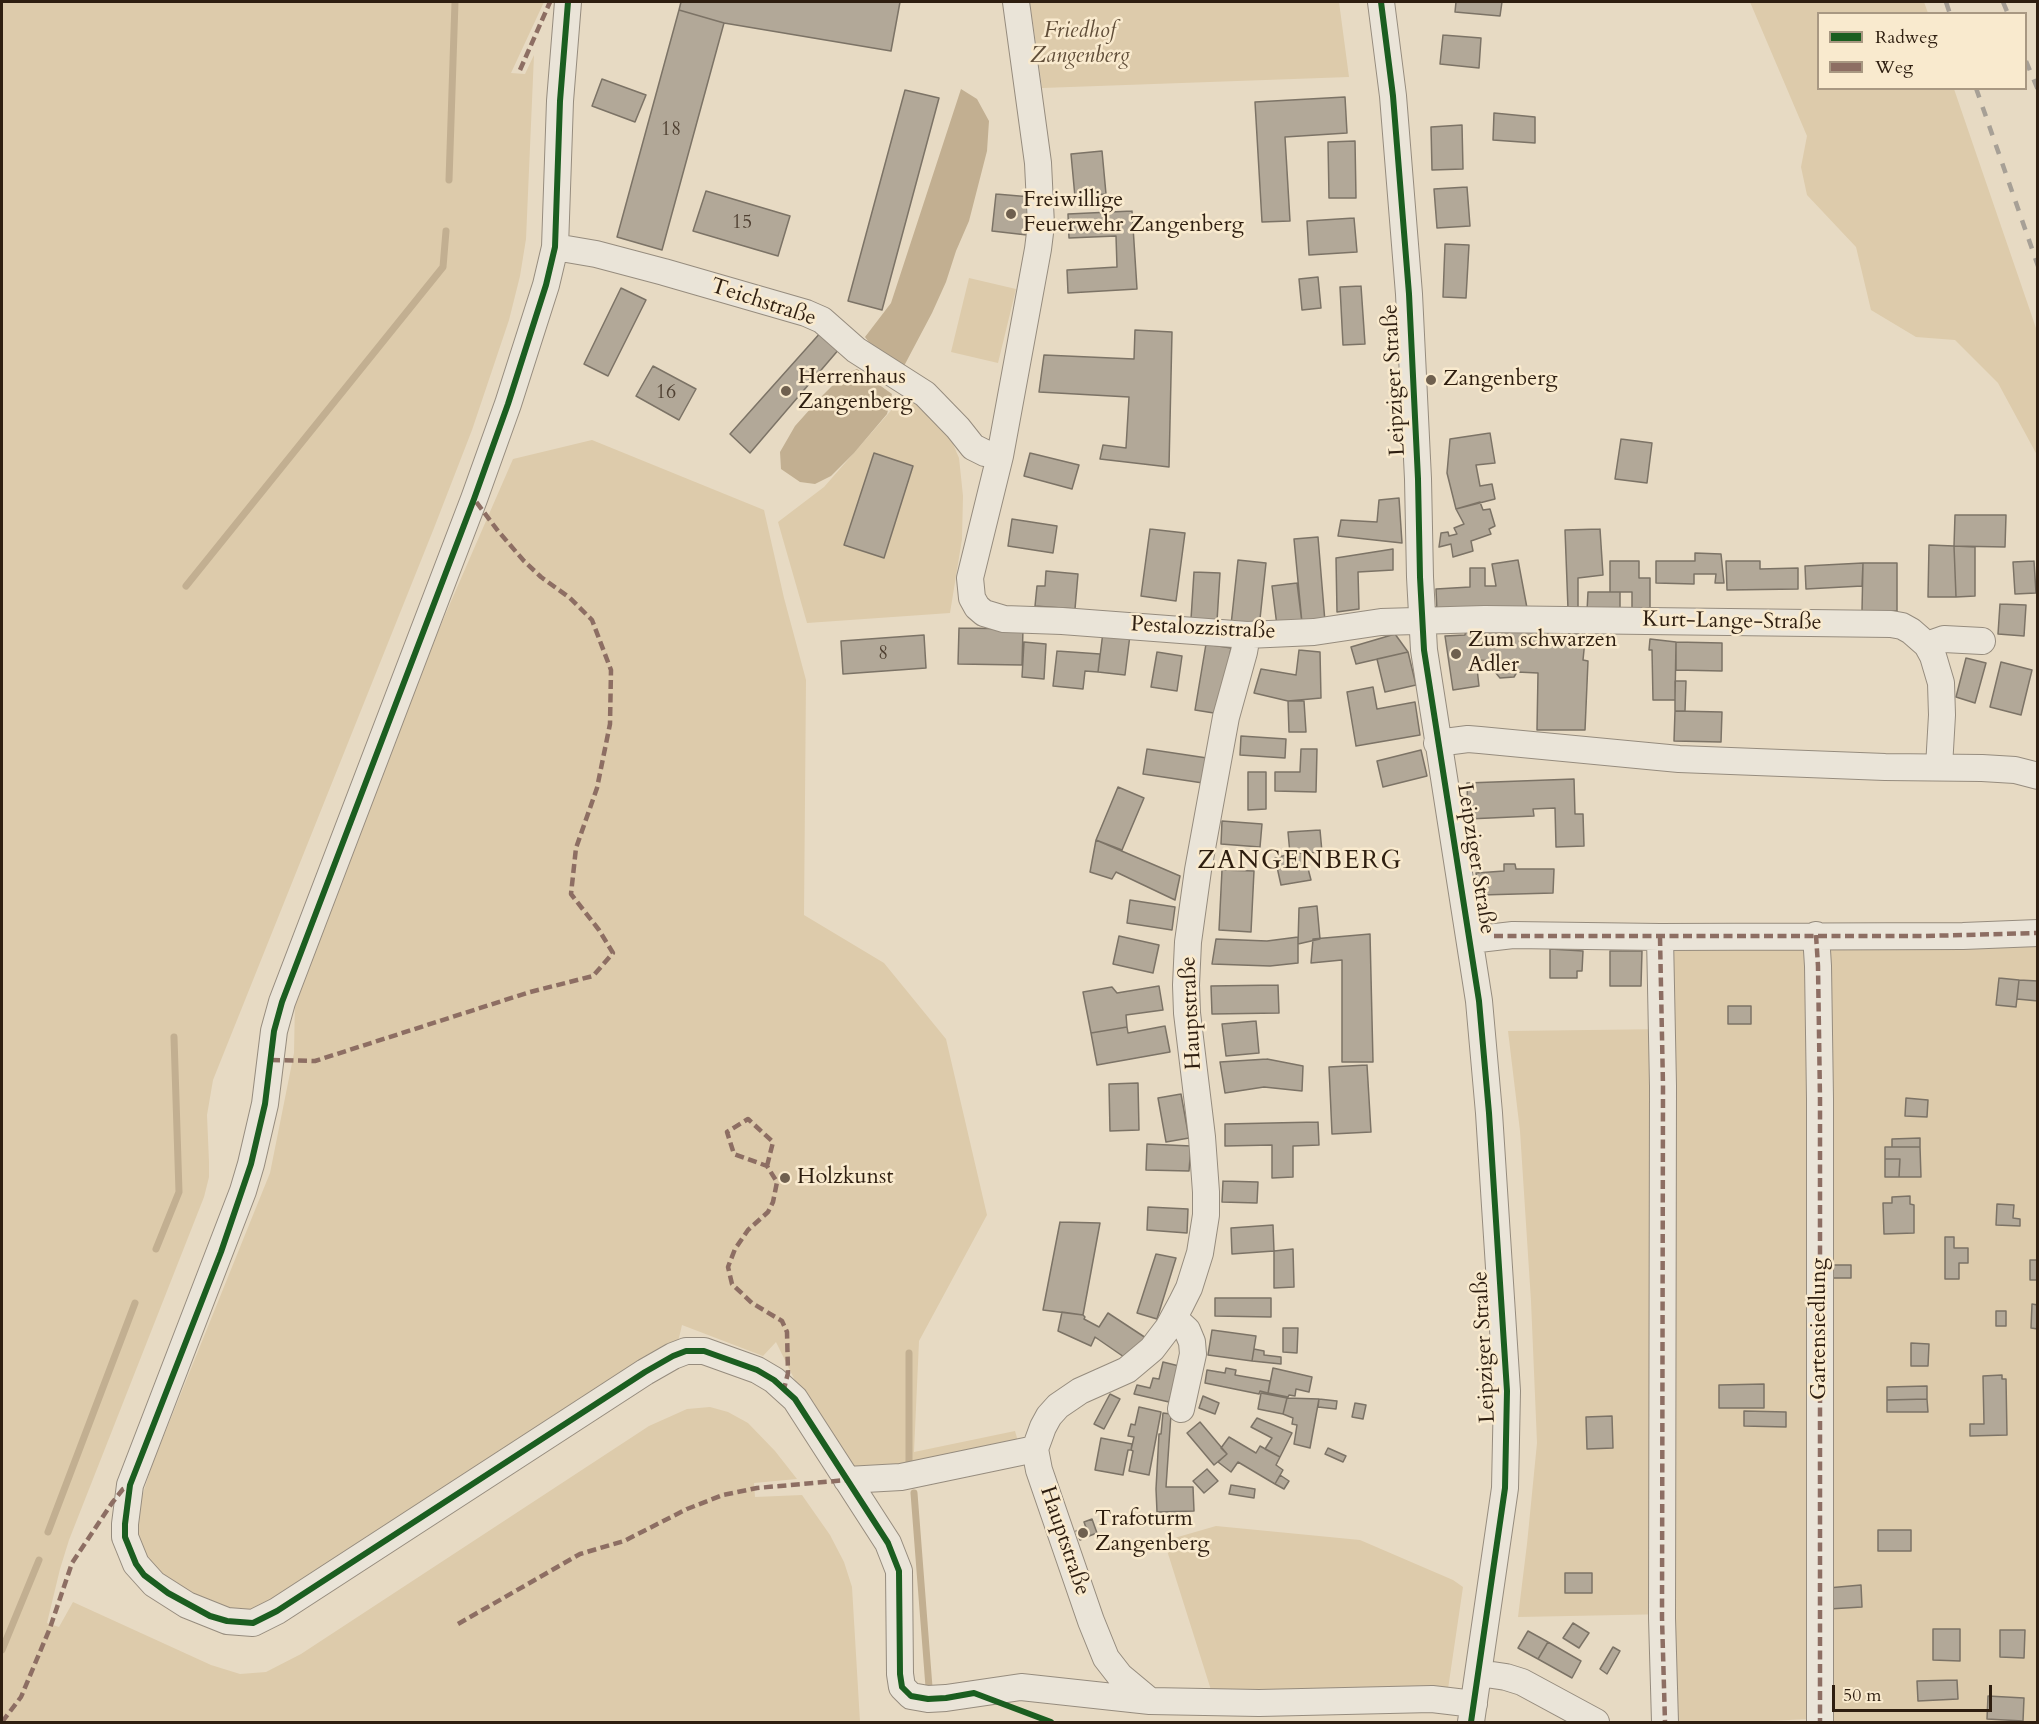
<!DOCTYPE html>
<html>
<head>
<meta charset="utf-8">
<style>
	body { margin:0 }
	#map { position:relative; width:2039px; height:1724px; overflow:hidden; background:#e7dac3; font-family:Cardo,serif }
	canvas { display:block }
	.frame { position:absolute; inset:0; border:3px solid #2e1e10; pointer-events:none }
	.legend { position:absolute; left:1817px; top:12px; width:210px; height:78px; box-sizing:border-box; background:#f9eace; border:2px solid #a89882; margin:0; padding:8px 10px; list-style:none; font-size:18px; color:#2e1e10 }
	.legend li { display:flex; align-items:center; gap:12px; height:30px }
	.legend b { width:30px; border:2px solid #a89882 }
	.scale { position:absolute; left:1832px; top:1685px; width:160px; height:27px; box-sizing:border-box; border:3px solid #2e1e10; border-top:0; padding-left:8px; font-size:18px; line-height:21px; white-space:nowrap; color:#2e1e10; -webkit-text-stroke:4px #f9eace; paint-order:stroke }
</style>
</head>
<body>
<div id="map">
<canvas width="2039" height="1724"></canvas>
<div class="frame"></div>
<ul class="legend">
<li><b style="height:8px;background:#1b5e20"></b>Radweg</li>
<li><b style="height:8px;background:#8d6e63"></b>Weg</li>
</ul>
<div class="scale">50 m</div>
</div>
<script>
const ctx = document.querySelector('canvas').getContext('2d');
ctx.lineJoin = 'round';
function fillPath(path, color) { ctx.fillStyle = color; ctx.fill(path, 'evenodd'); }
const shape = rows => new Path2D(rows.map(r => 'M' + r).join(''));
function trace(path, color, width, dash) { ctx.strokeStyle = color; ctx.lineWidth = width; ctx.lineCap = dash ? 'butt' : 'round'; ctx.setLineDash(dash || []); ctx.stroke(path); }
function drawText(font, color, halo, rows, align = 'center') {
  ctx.font = font + ' Cardo,serif'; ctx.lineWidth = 5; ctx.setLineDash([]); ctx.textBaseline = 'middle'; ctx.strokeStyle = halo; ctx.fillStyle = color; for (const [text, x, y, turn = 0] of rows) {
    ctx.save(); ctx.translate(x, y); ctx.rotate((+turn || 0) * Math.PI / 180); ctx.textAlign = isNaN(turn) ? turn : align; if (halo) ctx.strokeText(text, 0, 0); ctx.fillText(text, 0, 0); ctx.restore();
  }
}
fillPath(shape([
	[2,2,544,2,511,73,525,74,534,55,526,239,520,276,509,320,472,430,434,528,213,1080,207,1115,209,1162,209,1177,204,1197,69,1540,60,1569,47,1623,59,1627,73,1602,211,1665,240,1674,266,1672,301,1654,649,1426,687,1409,710,1407,728,1412,748,1423,775,1451,797,1479,754,1483,755,1497,802,1495,830,1535,844,1562,852,1587,860,1722,2,1722],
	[1030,2,1339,2,1349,77,1042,88],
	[1750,2,1924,2,1928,13,1818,14,1818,88,1954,89,2037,331,2037,455,1998,383,1955,340,1916,337,1871,310,1856,247,1807,195,1801,167,1807,136],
	[969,278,1016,289,998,363,951,352],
	[902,398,920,403,947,430,959,458,963,496,962,539,950,613,807,623,778,522,824,487],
	[592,440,764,510,784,598,806,680,804,915,884,963,946,1039,987,1215,919,1341,914,1452,1015,1431,1019,1445,866,1473,842,1459,807,1405,776,1342,763,1356,682,1325,678,1342,257,1614,220,1614,163,1575,137,1549,138,1509,152,1465,270,1173,294,1053,295,999,385,753,513,459],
	[1671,944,2037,944,2037,1722,1830,1722,1830,1718,1747,1722,1672,1722,1671,1614,1518,1617,1527,1544,1537,1443,1531,1301,1520,1131,1508,1031,1671,1029],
	[1216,1526,1360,1540,1453,1580,1463,1587,1448,1689,1211,1690,1164,1541]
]), '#ddcbab');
fillPath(shape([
	[961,89,977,99,989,121,987,151,969,221,956,251,946,282,932,313,904,366,874,349,865,337,891,303],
	[857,369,892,394,887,414,854,453,831,476,815,484,800,482,781,469,780,452,795,426,820,398,843,375]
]), '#c2af91');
trace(shape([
	[449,180,455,2],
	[186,586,443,267,446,231],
	[156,1249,179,1192,174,1037],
	[909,1353,909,1465],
	[914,1493,929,1687],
	[48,1532,135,1303],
	[2,1650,39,1560]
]), '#c2af91', 7);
const building = shape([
	[681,2,900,2,891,51,724,23,679,10,681,2],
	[1456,2,1502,2,1500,16,1455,12,1456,2],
	[679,10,724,23,662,250,617,237,679,10],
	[1443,35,1481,38,1479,68,1440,64,1443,35],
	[602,79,646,95,635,122,592,106,602,79],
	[905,90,939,98,882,310,848,301,905,90],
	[1345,97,1347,133,1285,137,1290,221,1262,222,1255,102,1345,97],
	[1494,113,1535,117,1535,143,1493,140,1494,113],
	[1462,125,1463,169,1432,170,1431,127,1462,125],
	[1355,141,1356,198,1329,198,1328,142,1355,141],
	[1102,151,1106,194,1075,197,1071,154,1102,151],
	[1467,187,1470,226,1437,228,1434,189,1467,187],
	[706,191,790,216,778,256,693,231,706,191],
	[996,194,1031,197,1027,235,992,231,996,194],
	[1132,211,1137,289,1068,293,1067,270,1117,267,1116,236,1069,238,1068,214,1132,211],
	[1354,218,1357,252,1309,255,1307,221,1354,218],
	[1445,244,1469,245,1466,298,1443,297,1445,244],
	[1318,277,1321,308,1302,310,1299,279,1318,277],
	[1361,286,1365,344,1343,345,1340,287,1361,286],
	[621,288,646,300,608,376,584,364,621,288],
	[1135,330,1172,332,1169,467,1100,459,1103,445,1126,448,1129,397,1039,392,1044,355,1134,359,1135,330],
	[822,331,840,348,750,453,730,434,822,331],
	[653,366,696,389,679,420,636,396,653,366],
	[1490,433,1495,463,1476,465,1480,486,1492,484,1495,499,1456,509,1447,473,1450,439,1490,433],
	[1621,439,1652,443,1647,483,1615,479,1621,439],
	[874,453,913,466,884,558,844,545,874,453],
	[1030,453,1079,465,1072,489,1024,476,1030,453],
	[1399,498,1402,543,1338,536,1341,520,1377,522,1379,500,1399,498],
	[1480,502,1483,510,1490,509,1495,526,1489,529,1491,534,1471,541,1473,551,1453,557,1451,544,1439,547,1441,533,1448,532,1449,536,1457,534,1454,528,1464,524,1456,509,1480,502],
	[1955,515,2006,515,2005,547,1954,546,1955,515],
	[1012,519,1057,526,1053,553,1008,546,1012,519],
	[1150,529,1185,533,1176,601,1141,596,1150,529],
	[1600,529,1603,575,1578,578,1578,610,1568,609,1565,530,1600,529],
	[1318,537,1325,622,1302,623,1294,539,1318,537],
	[1929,545,1954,546,1956,597,1928,597,1929,545],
	[1954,546,1975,547,1975,596,1956,597,1954,546],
	[1393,549,1393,570,1358,572,1359,609,1337,612,1336,558,1393,549],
	[1695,553,1721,554,1724,583,1715,583,1716,574,1694,574,1694,584,1656,583,1656,561,1695,561,1695,553],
	[1238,560,1266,563,1259,628,1231,625,1238,560],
	[1518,560,1527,608,1437,612,1436,589,1470,587,1470,568,1485,568,1485,586,1496,586,1492,564,1518,560],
	[1610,561,1639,561,1639,578,1650,578,1650,610,1632,610,1632,592,1610,592,1610,561],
	[1726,561,1760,561,1760,569,1798,568,1798,589,1727,590,1726,561],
	[2034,561,2036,593,2015,594,2013,562,2034,561],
	[1863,563,1897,563,1897,611,1862,611,1863,563],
	[1863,563,1862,586,1806,589,1805,566,1863,563],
	[1046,571,1078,574,1075,609,1035,606,1037,586,1045,586,1046,571],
	[1194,572,1220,573,1217,621,1191,619,1194,572],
	[1297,583,1302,623,1277,626,1272,586,1297,583],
	[1588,592,1620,592,1620,611,1587,611,1588,592],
	[2000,604,2026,605,2024,636,1998,634,2000,604],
	[959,628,1023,629,1022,665,958,664,959,628],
	[1466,628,1586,630,1583,660,1588,661,1585,730,1537,730,1538,673,1517,672,1514,677,1500,678,1495,672,1495,661,1476,660,1479,686,1453,690,1445,636,1465,635,1466,628],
	[1103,632,1130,635,1125,675,1098,672,1103,632],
	[1395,634,1408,652,1356,664,1351,647,1395,634],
	[924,635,926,668,843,674,841,641,924,635],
	[1650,639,1676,642,1675,700,1653,700,1652,650,1649,650,1650,639],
	[1024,642,1046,644,1044,679,1022,677,1024,642],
	[1676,642,1722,643,1722,671,1676,670,1676,642],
	[1206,644,1231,648,1220,714,1195,710,1206,644],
	[1299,650,1320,652,1321,698,1288,701,1254,693,1261,669,1296,675,1299,650],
	[1057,651,1100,654,1098,672,1085,671,1083,689,1053,686,1057,651],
	[1157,652,1182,656,1177,691,1151,687,1157,652],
	[1408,652,1416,685,1385,692,1377,659,1408,652],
	[1966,658,1986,663,1975,703,1956,697,1966,658],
	[2001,662,2032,670,2021,715,1990,707,2001,662],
	[1675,681,1686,681,1685,711,1675,711,1675,681],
	[1373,687,1377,709,1415,702,1420,735,1356,746,1347,692,1373,687],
	[1288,701,1304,701,1306,732,1289,732,1288,701],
	[1675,711,1722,712,1721,742,1674,741,1675,711],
	[1241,736,1286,739,1285,758,1240,755,1241,736],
	[1147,749,1207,758,1203,783,1143,774,1147,749],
	[1301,749,1317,749,1316,792,1275,791,1275,772,1300,772,1301,749],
	[1421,750,1427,776,1383,787,1377,761,1421,750],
	[1248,772,1266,772,1266,809,1248,810,1248,772],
	[1574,779,1575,814,1583,814,1584,846,1556,847,1555,808,1533,809,1534,816,1468,819,1467,783,1574,779],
	[1118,787,1144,798,1122,850,1096,840,1118,787],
	[1222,821,1262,824,1260,847,1221,844,1222,821],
	[1320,830,1322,852,1290,854,1288,832,1320,830],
	[1096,840,1180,876,1175,900,1116,872,1112,879,1090,872,1096,840],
	[1304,853,1311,880,1281,885,1275,858,1290,854,1304,853],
	[1504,864,1515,864,1516,869,1554,869,1553,893,1481,895,1476,873,1504,871,1504,864],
	[1222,870,1254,871,1251,932,1219,930,1222,870],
	[1130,900,1175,907,1172,930,1127,923,1130,900],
	[1317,906,1320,939,1298,944,1299,908,1317,906],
	[1370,934,1373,1062,1342,1062,1342,960,1311,963,1313,939,1370,934],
	[1119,936,1159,945,1153,973,1113,964,1119,936],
	[1298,937,1298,963,1270,966,1212,964,1216,939,1267,941,1298,937],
	[1550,949,1583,951,1582,971,1577,971,1577,978,1550,978,1550,949],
	[1610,951,1642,951,1641,986,1610,986,1610,951],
	[1999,978,2019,980,2016,1007,1996,1005,1999,978],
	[2019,980,2038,981,2038,1001,2017,999,2019,980],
	[1278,985,1279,1013,1212,1014,1211,986,1278,985],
	[1159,986,1163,1010,1126,1015,1127,1027,1091,1033,1083,992,1112,987,1117,993,1159,986],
	[1728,1006,1751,1006,1751,1024,1728,1024,1728,1006],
	[1256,1021,1259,1053,1226,1056,1222,1024,1256,1021],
	[1165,1026,1170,1052,1097,1065,1091,1033,1127,1027,1128,1033,1165,1026],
	[1267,1059,1303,1066,1302,1091,1264,1087,1225,1093,1220,1062,1267,1059],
	[1367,1065,1371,1132,1332,1134,1329,1067,1367,1065],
	[1138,1083,1139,1130,1110,1131,1109,1084,1138,1083],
	[1181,1094,1189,1138,1166,1142,1158,1098,1181,1094],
	[1906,1098,1928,1100,1927,1117,1905,1116,1906,1098],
	[1318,1122,1319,1145,1293,1146,1293,1177,1272,1178,1272,1145,1225,1146,1225,1124,1318,1122],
	[1920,1138,1920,1147,1892,1147,1892,1139,1920,1138],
	[1147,1144,1191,1146,1189,1171,1146,1170,1147,1144],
	[1885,1147,1920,1147,1921,1177,1899,1177,1900,1159,1885,1159,1885,1147],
	[1885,1159,1900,1159,1899,1177,1885,1177,1885,1159],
	[1223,1181,1258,1182,1257,1203,1222,1202,1223,1181],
	[1910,1196,1910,1204,1914,1205,1914,1233,1884,1234,1883,1203,1892,1203,1892,1197,1910,1196],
	[1997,1204,2014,1205,2013,1218,2020,1219,2020,1226,1996,1225,1997,1204],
	[1148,1207,1188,1209,1187,1233,1147,1230,1148,1207],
	[1060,1222,1100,1223,1083,1315,1043,1310,1060,1222],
	[1273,1225,1274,1251,1232,1254,1231,1228,1273,1225],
	[1945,1237,1954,1237,1954,1248,1968,1248,1968,1263,1959,1263,1959,1279,1945,1279,1945,1237],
	[1293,1249,1294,1287,1274,1288,1274,1251,1293,1249],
	[1156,1254,1176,1258,1157,1319,1137,1313,1156,1254],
	[2030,1260,2038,1260,2038,1280,2030,1280,2030,1260],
	[1832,1265,1851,1265,1851,1278,1832,1278,1832,1265],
	[1215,1298,1271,1298,1271,1317,1215,1316,1215,1298],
	[2032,1304,2038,1305,2038,1329,2031,1328,2032,1304],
	[1996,1311,2006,1311,2006,1326,1996,1326,1996,1311],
	[1062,1312,1083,1315,1085,1317,1084,1319,1099,1327,1108,1313,1146,1338,1124,1357,1095,1337,1091,1346,1058,1331,1062,1312],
	[1283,1328,1298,1328,1297,1353,1283,1352,1283,1328],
	[1212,1330,1256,1336,1252,1361,1208,1355,1212,1330],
	[1911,1343,1929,1344,1928,1366,1911,1366,1911,1343],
	[1254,1349,1264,1351,1264,1355,1281,1357,1281,1364,1252,1361,1254,1349],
	[1163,1362,1179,1366,1169,1402,1134,1394,1137,1385,1150,1388,1153,1378,1159,1379,1163,1362],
	[1226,1368,1236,1370,1235,1375,1270,1381,1268,1393,1260,1391,1259,1394,1205,1383,1207,1370,1225,1373,1226,1368],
	[1273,1368,1312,1377,1309,1392,1296,1389,1295,1396,1289,1395,1288,1397,1268,1393,1273,1368],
	[2002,1375,2002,1379,2006,1379,2007,1435,1970,1436,1970,1424,1984,1424,1983,1376,2002,1375],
	[1764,1384,1764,1408,1719,1408,1719,1385,1764,1384],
	[1927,1386,1927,1399,1887,1400,1887,1387,1927,1386],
	[1261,1393,1287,1398,1283,1414,1258,1409,1261,1393],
	[1110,1394,1120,1399,1104,1429,1094,1424,1110,1394],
	[1203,1396,1219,1403,1215,1414,1199,1408,1203,1396],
	[1287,1398,1319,1399,1310,1448,1294,1444,1297,1425,1292,1424,1293,1418,1283,1414,1287,1398],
	[1319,1399,1337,1401,1336,1409,1318,1407,1319,1399],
	[1927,1399,1928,1412,1887,1412,1887,1400,1927,1399],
	[1355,1403,1366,1405,1363,1419,1352,1417,1355,1403],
	[1139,1407,1161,1412,1149,1475,1129,1471,1133,1451,1131,1450,1134,1437,1128,1436,1131,1424,1135,1425,1139,1407],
	[1744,1411,1786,1412,1786,1427,1744,1426,1744,1411],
	[1163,1413,1171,1414,1166,1487,1193,1487,1194,1511,1157,1512,1156,1489,1159,1434,1161,1434,1163,1413],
	[1612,1416,1613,1448,1587,1449,1586,1417,1612,1416],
	[1257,1418,1292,1433,1280,1457,1265,1449,1272,1438,1251,1427,1257,1418],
	[1200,1422,1227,1454,1214,1465,1187,1433,1200,1422],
	[1229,1437,1256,1453,1260,1446,1280,1457,1276,1465,1283,1470,1275,1484,1238,1462,1231,1472,1218,1462,1227,1454,1221,1448,1229,1437],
	[1101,1438,1132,1444,1131,1450,1128,1450,1123,1475,1095,1470,1101,1438],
	[1328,1448,1346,1456,1343,1462,1325,1454,1328,1448],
	[1207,1469,1218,1481,1204,1493,1193,1481,1207,1469],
	[1280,1475,1289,1481,1284,1489,1275,1484,1280,1475],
	[1231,1485,1255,1489,1254,1498,1229,1494,1231,1485],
	[1092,1519,1097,1533,1089,1536,1084,1522,1092,1519],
	[1086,1527,1089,1536,1080,1540,1076,1531,1086,1527],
	[1878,1530,1911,1530,1911,1551,1878,1551,1878,1530],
	[1565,1573,1592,1573,1592,1593,1565,1593,1565,1573],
	[1861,1585,1862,1607,1829,1609,1828,1588,1861,1585],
	[1573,1623,1589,1633,1579,1648,1563,1638,1573,1623],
	[1933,1629,1960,1629,1960,1661,1933,1660,1933,1629],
	[2000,1630,2025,1630,2024,1658,2000,1657,2000,1630],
	[1528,1631,1548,1642,1538,1659,1518,1648,1528,1631],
	[1548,1642,1581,1661,1572,1678,1538,1659,1548,1642],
	[1613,1647,1620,1651,1607,1674,1600,1669,1613,1647],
	[1957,1680,1958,1699,1918,1701,1917,1681,1957,1680],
	[1988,1696,2024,1698,2023,1721,1987,1719,1988,1696]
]);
fillPath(building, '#b2a898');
trace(building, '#7c7366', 1.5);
const minor = shape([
	[568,2,560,101,555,247,546,285,508,404,474,499,282,1002,274,1031,265,1104,251,1164,243,1191,130,1485,125,1524,125,1537,136,1564,154,1584,187,1605,227,1621,253,1623,277,1611,645,1372,673,1356,686,1351,704,1351,757,1370,774,1380,795,1399,888,1543,899,1571,900,1674,902,1687,911,1696,928,1699,946,1698,1021,1687,1150,1701,1259,1703,1432,1699,1474,1704],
	[1016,2,1038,163,1041,225,1038,249,1000,456,970,578,972,598,977,607,984,613,1004,619,1062,621,1247,635,1314,632,1381,622,1485,619,1891,624,1902,626,1911,631,1927,645],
	[1381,2,1393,96,1409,294,1418,479,1420,577,1424,650,1479,1001,1489,1113,1507,1391,1505,1488,1471,1722],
	[555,247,596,254,664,272,806,313,822,320,856,350,925,394,958,428,973,447,985,453,1000,456],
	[1437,743,1468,739,1480,740,1679,759,1885,767,1982,768,2015,770,2038,776],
	[1939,767,1942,715,1941,683,1933,656,1927,645,1944,639,1982,641],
	[1816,935,1818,966,1820,1099,1820,1722],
	[1660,937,1663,1086,1662,1618,1665,1722],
	[1470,940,1513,935,1660,937,1963,936,2038,933],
	[1174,1318,1187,1330,1192,1342,1193,1354,1181,1409],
	[847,1480,901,1477,1035,1449],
	[1479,1673,1506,1677,1522,1682,1596,1722],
	[1150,1701,1120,1676,1106,1658,1091,1621,1039,1470,1035,1449,1043,1427,1049,1416,1058,1406,1080,1391,1127,1370,1152,1349,1168,1328,1181,1304,1189,1288,1200,1253,1206,1215,1206,1192,1202,1137,1187,1013,1186,985,1188,942,1198,870,1226,717,1244,652,1247,635]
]);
trace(minor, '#968c7e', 28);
trace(minor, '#eae4d8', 26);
trace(shape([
	[1946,2,1950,14],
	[2003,2,2008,14],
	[2026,61,2038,90],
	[1976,88,2038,266]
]), '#a7a096', 4.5, [10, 10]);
trace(shape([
	[520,70,550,2],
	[1816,935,1818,966,1820,1099,1820,1722],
	[1494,936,1925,936,2038,933],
	[1660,937,1663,1086,1662,1618,1665,1722],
	[271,1060,315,1061,530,992,593,976,613,953,599,930,571,894,576,848,597,788,610,724,611,670,592,620,570,598,541,577,524,561,498,531,474,499],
	[767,1166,773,1142,748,1119,727,1132,734,1154,767,1166,777,1182,773,1202,768,1212,748,1230,735,1249,728,1267,732,1284,752,1303,782,1321,787,1332,788,1373,784,1389],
	[458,1624,580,1554,624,1541,687,1509,723,1495,757,1488,847,1480],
	[2,1722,21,1697,50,1628,72,1563,112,1503,123,1489,130,1486]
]), '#8d6e63', 4.5, [9, 4.5]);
trace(shape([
	[568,2,560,101,555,247,546,285,508,404,474,499,282,1002,274,1031,265,1104,251,1164,221,1252,130,1485,125,1524,125,1537,136,1564,144,1575,168,1593,210,1616,227,1621,253,1623,277,1611,645,1372,673,1356,686,1351,704,1351,757,1370,774,1380,795,1399,888,1543,899,1571,900,1674,902,1687,911,1696,928,1699,946,1698,974,1693,1051,1722],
	[1381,2,1393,96,1409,294,1418,479,1420,577,1424,650,1479,1001,1489,1113,1507,1391,1505,1488,1471,1722]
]), '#1b5e20', 6);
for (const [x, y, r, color] of [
	[1011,214,6,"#6f604f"],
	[1431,380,6,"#6f604f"],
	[786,391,6,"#6f604f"],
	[1456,654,6,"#6f604f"],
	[785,1178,6,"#6f604f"],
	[1083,1533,6,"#6f604f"]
]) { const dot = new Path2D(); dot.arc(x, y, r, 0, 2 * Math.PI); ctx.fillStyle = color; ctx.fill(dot); trace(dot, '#f9eace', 2); }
drawText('20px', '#4f4032', null, [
	["18",671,130],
	["15",742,223],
	["16",666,393],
	["8",883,654]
]);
drawText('italic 22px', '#604e39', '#f9eace', [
	["Friedhof",1080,32],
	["Zangenberg",1080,57]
]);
drawText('22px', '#2e1e10', '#f9eace', [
	["Freiwillige",1023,201],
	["Feuerwehr Zangenberg",1023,226],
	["Herrenhaus",798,378],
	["Zangenberg",798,403],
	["Zangenberg",1443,380],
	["Zum schwarzen",1468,641],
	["Adler",1468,666],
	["Holzkunst",797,1178],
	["Trafoturm",1095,1520],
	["Zangenberg",1095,1545]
], 'left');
drawText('22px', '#2e1e10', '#f9eace', [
	["Teichstraße",763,303,18],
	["Leipziger Straße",1395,380,-93],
	["Kurt-Lange-Straße",1732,622,1],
	["Pestalozzistraße",1203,629,3],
	["Leipziger Straße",1475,859,81],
	["Hauptstraße",1192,1013,-93],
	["Gartensiedlung",1820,1329,-90],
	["Leipziger Straße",1485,1347,-93],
	["Hauptstraße",1064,1541,71]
]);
ctx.letterSpacing = '1.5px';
drawText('26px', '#2e1e10', '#f9eace', [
	["ZANGENBERG",1300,862]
]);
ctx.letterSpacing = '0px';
</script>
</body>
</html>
